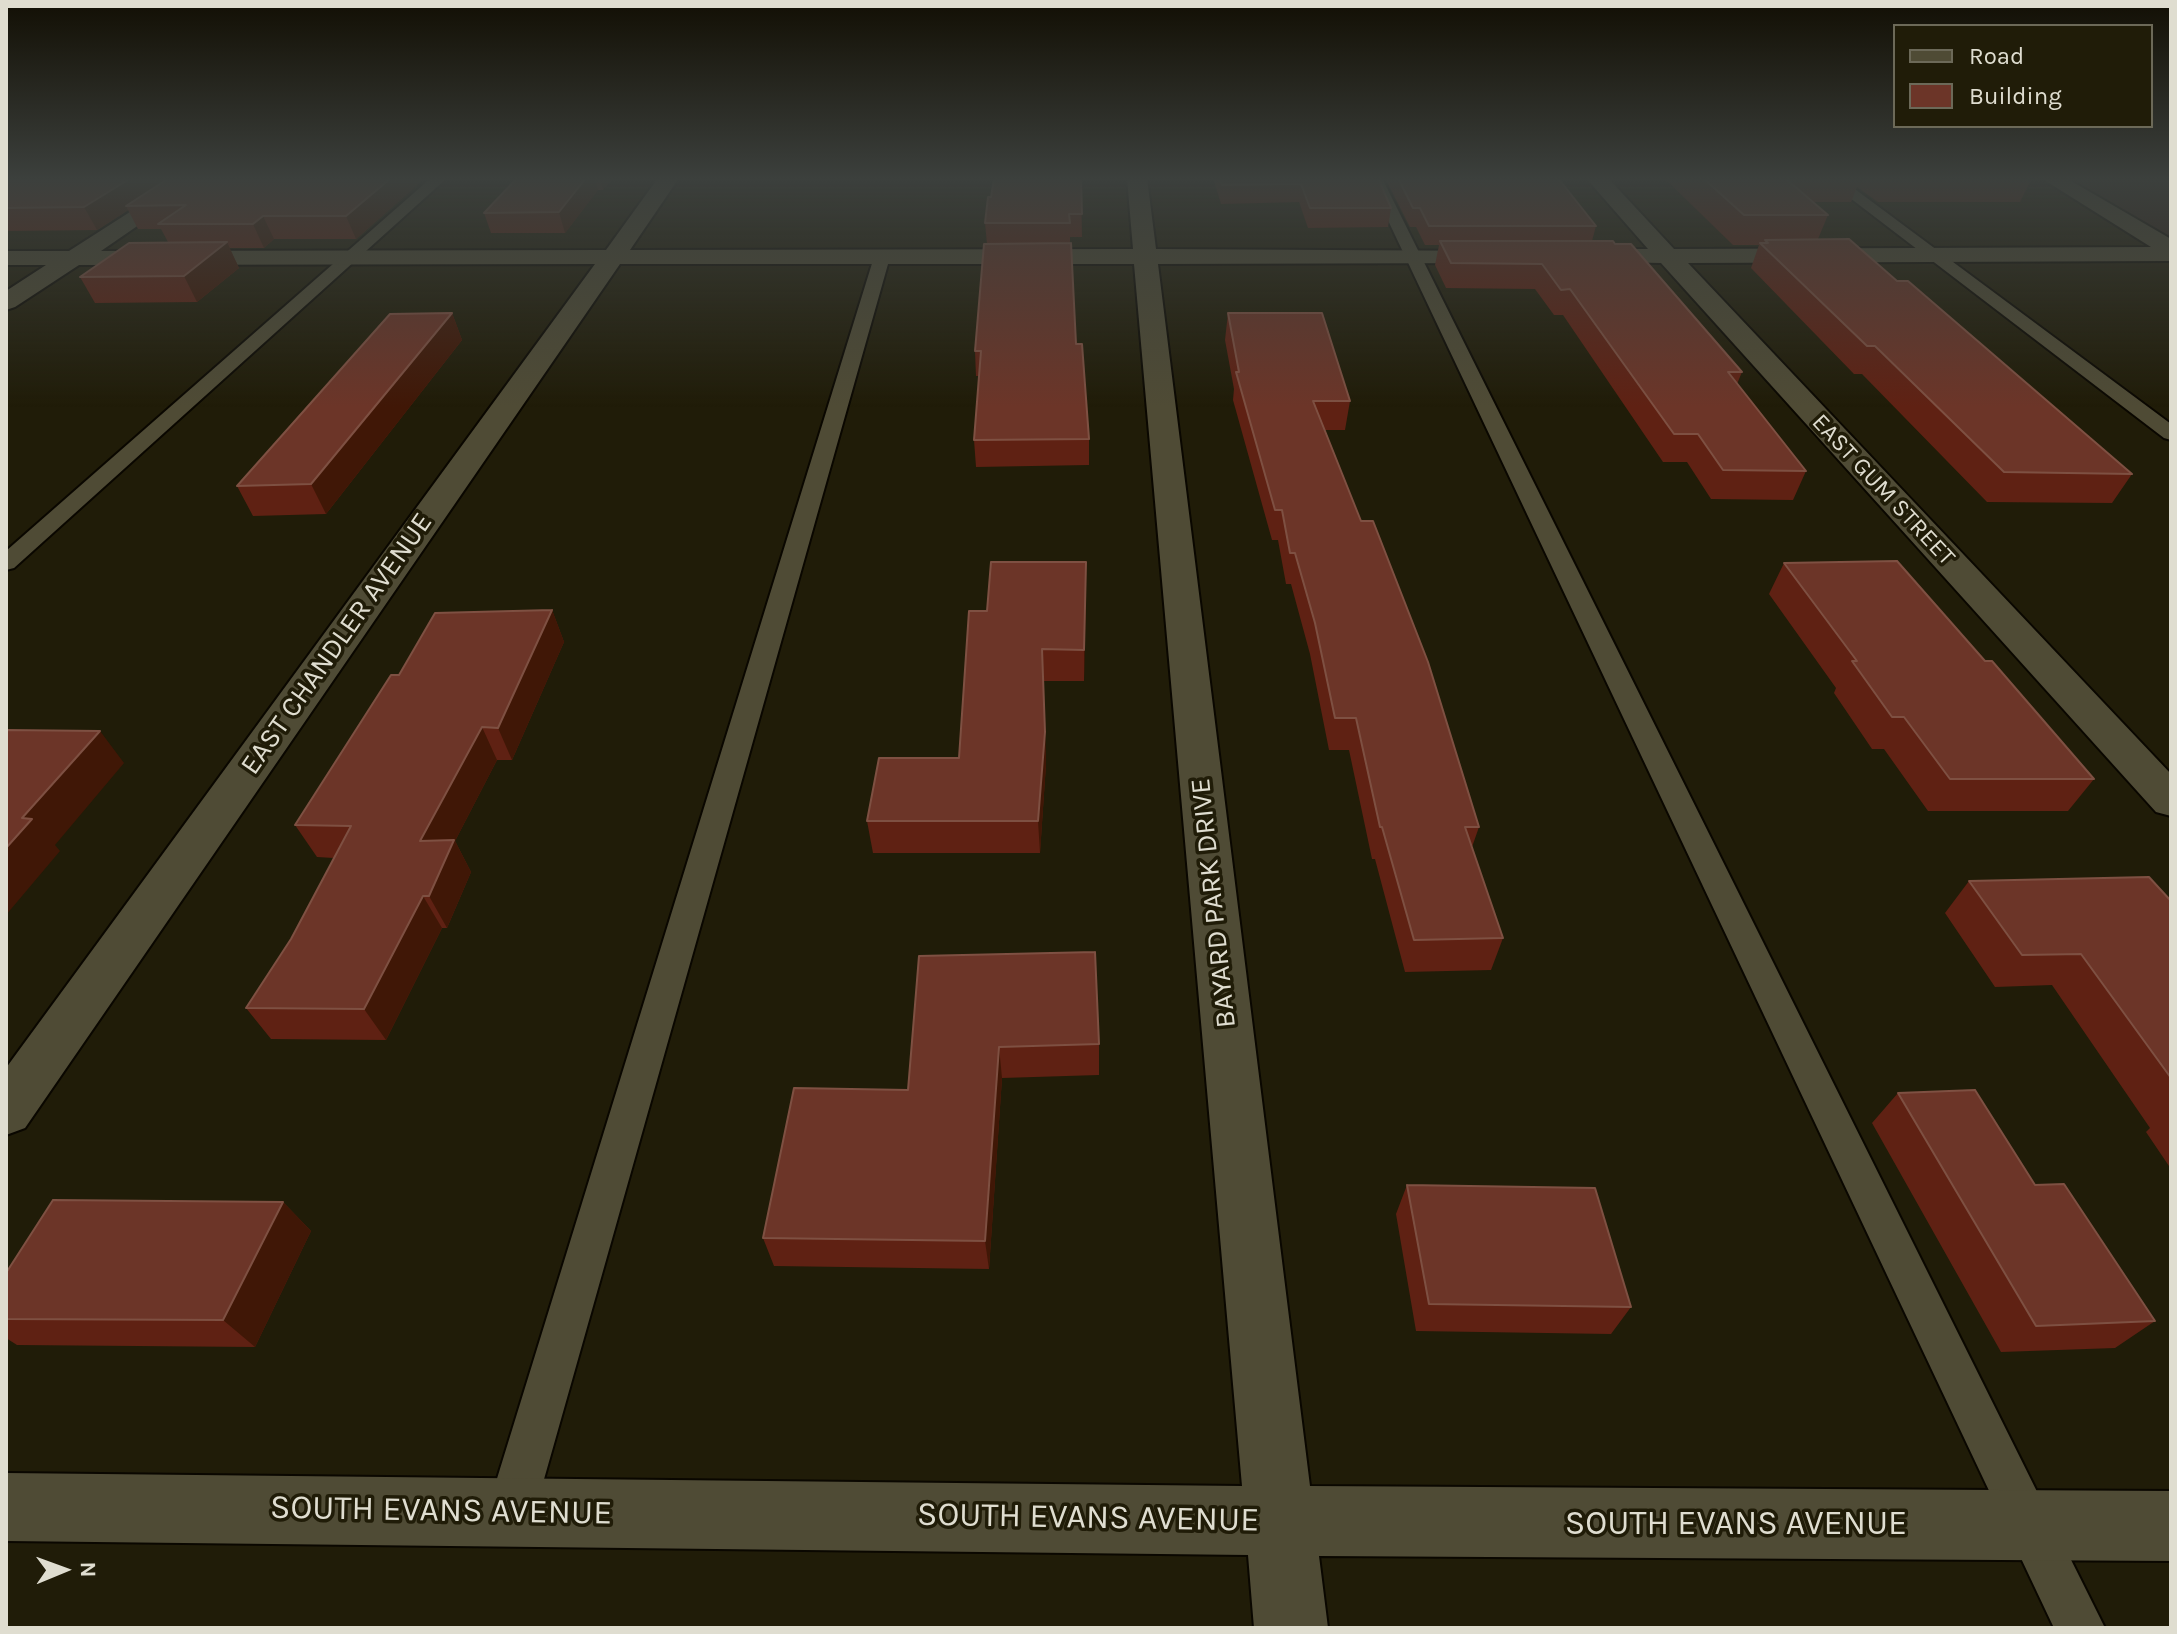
<!DOCTYPE html>
<html>
<head>
<meta charset="utf-8">
<style>
	body { margin:0 }
	#map { position:relative; width:2177px; height:1634px; overflow:hidden; background:#201c08; font-family:Karla,sans-serif }
	canvas { display:block }
	.frame { position:absolute; inset:0; border:8px solid #dfddd0; pointer-events:none }
	.legend { position:absolute; left:1893px; top:24px; width:260px; height:104px; box-sizing:border-box; background:#201c08; border:2px solid #6c6958; margin:0; padding:10px 14px; list-style:none; font-size:24px; color:#dfddd0 }
	.legend li { display:flex; align-items:center; gap:16px; height:40px }
	.legend b { width:40px; border:2px solid #6c6958 }
	.north { position:absolute; left:24px; top:1530px; width:80px; height:80px; -webkit-text-stroke:6px #201c08; paint-order:stroke; rotate:89deg; font-size:22px; font-weight:700; line-height:32px; text-align:center; color:#dfddd0 }
	.north::after { content:''; display:block; margin:auto; width:28px; height:36px; background:#dfddd0; clip-path:polygon(50% 0,100% 100%,50% 72%,0 100%) }
</style>
</head>
<body>
<div id="map">
<canvas width="2177" height="1634"></canvas>
<div class="frame"></div>
<ul class="legend">
<li><b style="height:10px;background:#4f4b35"></b>Road</li>
<li><b style="height:22px;background:#6c3528"></b>Building</li>
</ul>
<div class="north">N</div>
</div>
<script>
const ctx = document.querySelector('canvas').getContext('2d');
ctx.lineJoin = 'round';
function fillPath(path, color) { ctx.fillStyle = color; ctx.fill(path, 'evenodd'); }
const shape = rows => new Path2D(rows.map(r => 'M' + r).join(''));
function trace(path, color, width, dash) { ctx.strokeStyle = color; ctx.lineWidth = width; ctx.lineCap = dash ? 'butt' : 'round'; ctx.setLineDash(dash || []); ctx.stroke(path); }
function drawText(font, color, halo, rows, align = 'center') {
  ctx.font = font + ' Karla,sans-serif'; ctx.lineWidth = 7; ctx.setLineDash([]); ctx.textBaseline = 'middle'; ctx.strokeStyle = halo; ctx.fillStyle = color; for (const [text, x, y, turn = 0] of rows) {
    ctx.save(); ctx.translate(x, y); ctx.rotate((+turn || 0) * Math.PI / 180); ctx.textAlign = isNaN(turn) ? turn : align; if (halo) ctx.strokeText(text, 0, 0); ctx.fillText(text, 0, 0); ctx.restore();
  }
}
fillPath(shape([
	[2061,178,2171,178,2171,242]
]), '#2f1f16');
const service = shape([
	[431,178,447,178,14,568,6,570,6,551,431,178],
	[1368,178,1382,178,2105,1628,2054,1628,1368,178],
	[1824,178,1840,178,2171,424,2171,440,2164,438,1824,178],
	[882,252,890,257,535,1511,528,1528,511,1535,494,1528,487,1511,874,257,882,252]
]);
const minor = shape([
	[183,178,207,178,101,251,606,250,658,178,679,178,630,250,1133,249,1127,178,1147,178,1156,249,1505,251,1509,256,1505,261,1497,263,1158,264,1310,1486,2171,1491,2171,1561,1319,1556,1328,1628,1254,1628,1248,1555,6,1541,6,1473,1242,1486,1134,264,620,264,25,1128,6,1135,6,1068,595,264,79,265,15,307,6,310,6,291,46,265,6,265,6,251,69,251,183,178],
	[1586,178,1608,178,1674,249,2151,247,2041,178,2066,178,2171,239,2171,261,1688,263,2171,774,2171,816,2156,812,1661,263,1573,261,1569,256,1573,251,1581,249,1648,249,1586,178]
]);
trace(service, '#0a0700', 4);
trace(minor, '#0a0700', 4);
fillPath(service, '#4f4b35');
fillPath(minor, '#4f4b35');
fillPath(shape([
	[425,178,356,239,274,239,264,248,229,248,239,268,197,302,95,303,80,277,168,242,161,229,138,229,128,210,97,230,6,231,6,182],
	[517,178,613,178,603,190,598,190,565,233,491,233,484,213],
	[1081,178,1082,237,1070,237,1070,243,1076,344,1089,439,1089,465,976,467,974,440,979,376,976,376,975,351,987,244,985,223,991,197],
	[1213,178,1378,178,1391,208,1388,227,1308,228,1299,202,1221,204],
	[1385,178,1558,178,1596,226,1592,241,1742,372,1737,384,1806,471,1793,500,1711,499,1687,462,1663,462,1563,315,1554,315,1535,289,1446,288,1435,265,1439,245,1425,245,1416,227,1410,227],
	[1664,178,2032,178,2020,202,1878,202,1857,187,1851,202,1813,202,1828,215,1818,239,1897,281,2132,474,2112,503,1987,502,1862,374,1854,374,1751,268,1759,245,1733,245],
	[452,313,462,340,326,514,253,516,237,486],
	[1228,313,1350,401,1345,430,1324,430,1479,827,1472,847,1503,938,1491,970,1405,972,1375,859,1372,859,1349,750,1329,750,1310,654,1291,584,1286,584,1278,540,1272,540,1233,400,1234,389,1225,340],
	[1086,562,1084,681,1043,681,1046,764,1040,853,873,853,867,821,959,758,987,611],
	[1784,563,1985,661,2094,779,2068,811,1928,811,1884,749,1872,749,1834,693,1836,688,1769,594],
	[552,610,564,642,512,760,497,760,455,841,471,872,447,928,442,928,386,1040,271,1039,246,1008,291,939,334,858,317,857,295,825,399,675],
	[1969,881,2171,901,2171,1169,2146,1132,2150,1128,2052,985,1995,987,1945,913],
	[1095,952,1099,1044,1099,1075,1002,1078,989,1269,774,1266,763,1238,908,1090],
	[1898,1093,2035,1185,2155,1321,2115,1348,2001,1352,1872,1123],
	[1407,1185,1631,1307,1611,1334,1416,1331,1396,1214],
	[283,1202,311,1231,255,1347,17,1345,6,1338,6,1273]
]), '#5f2113');
fillPath(shape([
	[131,178,177,178,126,206,128,210,97,230,84,207],
	[391,178,425,178,356,239,346,216],
	[586,178,595,178,598,190,565,233,559,212],
	[600,178,613,178,603,190],
	[263,216,274,239,264,248,253,224],
	[227,242,239,268,197,302,184,276],
	[452,313,462,340,326,514,311,484],
	[1086,562,1086,593,1084,681,1084,650],
	[552,610,564,642,512,760,498,728],
	[482,727,497,760,455,841,471,872,447,928,429,896,420,841],
	[100,731,124,763,55,845,60,851,6,915,6,848,22,818],
	[1045,732,1046,764,1040,853,1038,821],
	[423,896,442,928,386,1040,364,1009],
	[999,1047,1002,1078,989,1269,985,1241],
	[283,1202,311,1231,255,1347,223,1320]
]), '#401706');
const building = shape([
	[14,178,131,178,84,207,6,208,6,182,14,178],
	[169,178,391,178,346,216,263,216,253,224,158,224,186,205,126,206,169,178],
	[517,178,586,178,559,212,484,213,517,178],
	[994,178,1081,178,1082,214,1069,214,1070,223,985,223,988,197,991,197,994,178],
	[1220,178,1378,178,1391,208,1310,208,1301,184,1222,185,1220,178],
	[1398,178,1558,178,1596,226,1429,226,1420,208,1413,208,1398,178],
	[1703,178,1785,178,1828,215,1744,215,1703,178],
	[1849,239,1897,281,1908,281,2132,474,2004,472,1875,346,1867,346,1760,243,1768,243,1765,240,1849,239],
	[1440,241,1613,241,1615,244,1631,244,1742,372,1728,372,1806,471,1723,470,1698,434,1674,434,1570,289,1561,290,1542,264,1451,263,1440,241],
	[227,242,184,276,80,277,129,243,227,242],
	[1071,243,1076,344,1082,344,1089,439,974,440,981,351,975,351,984,244,1071,243],
	[452,313,311,484,237,486,390,314,452,313],
	[1228,313,1322,313,1350,401,1313,401,1361,521,1373,521,1428,662,1479,827,1465,827,1503,938,1414,940,1382,827,1380,827,1356,718,1335,718,1315,623,1295,553,1290,553,1282,510,1275,510,1236,372,1239,372,1228,313],
	[1897,561,1985,661,1992,661,2094,779,1950,779,1904,717,1892,717,1852,661,1857,661,1784,563,1897,561],
	[991,562,1086,562,1084,650,1042,649,1045,732,1038,821,867,821,879,758,959,758,969,611,987,611,991,562],
	[552,610,498,728,482,727,420,841,454,840,429,896,423,896,364,1009,246,1008,291,939,351,826,295,825,391,675,399,675,435,613,552,610],
	[6,730,100,731,22,818,32,819,6,848,6,730],
	[2149,877,2171,901,2171,1078,2081,954,2022,955,1969,881,2149,877],
	[1095,952,1099,1044,999,1047,985,1241,763,1238,794,1088,908,1090,919,956,1095,952],
	[1975,1090,2035,1185,2064,1184,2155,1321,2036,1326,1898,1093,1975,1090],
	[1407,1185,1595,1188,1631,1307,1429,1304,1407,1185],
	[53,1200,283,1202,223,1320,6,1319,6,1273,53,1200]
]);
fillPath(building, '#6c3528');
trace(building, '#7e5042', 2);
const sky = ctx.createLinearGradient(0, 0, 0, 407);
sky.addColorStop(0, '#120f04');
sky.addColorStop(0.44, '#3c403d');
sky.addColorStop(1, '#3c403d00');
ctx.fillStyle = sky;
ctx.fillRect(0, 0, 2177, 407);
drawText('24px', '#dfddd0', '#201c08', [
	["EAST GUM STREET",1883,490,47]
]);
drawText('28px', '#dfddd0', '#201c08', [
	["EAST CHANDLER AVENUE",337,644,-55],
	["BAYARD PARK DRIVE",1214,903,-96]
]);
drawText('34px', '#dfddd0', '#201c08', [
	["SOUTH EVANS AVENUE",441,1511,1],
	["SOUTH EVANS AVENUE",1088,1518,1],
	["SOUTH EVANS AVENUE",1736,1524]
]);
</script>
</body>
</html>
